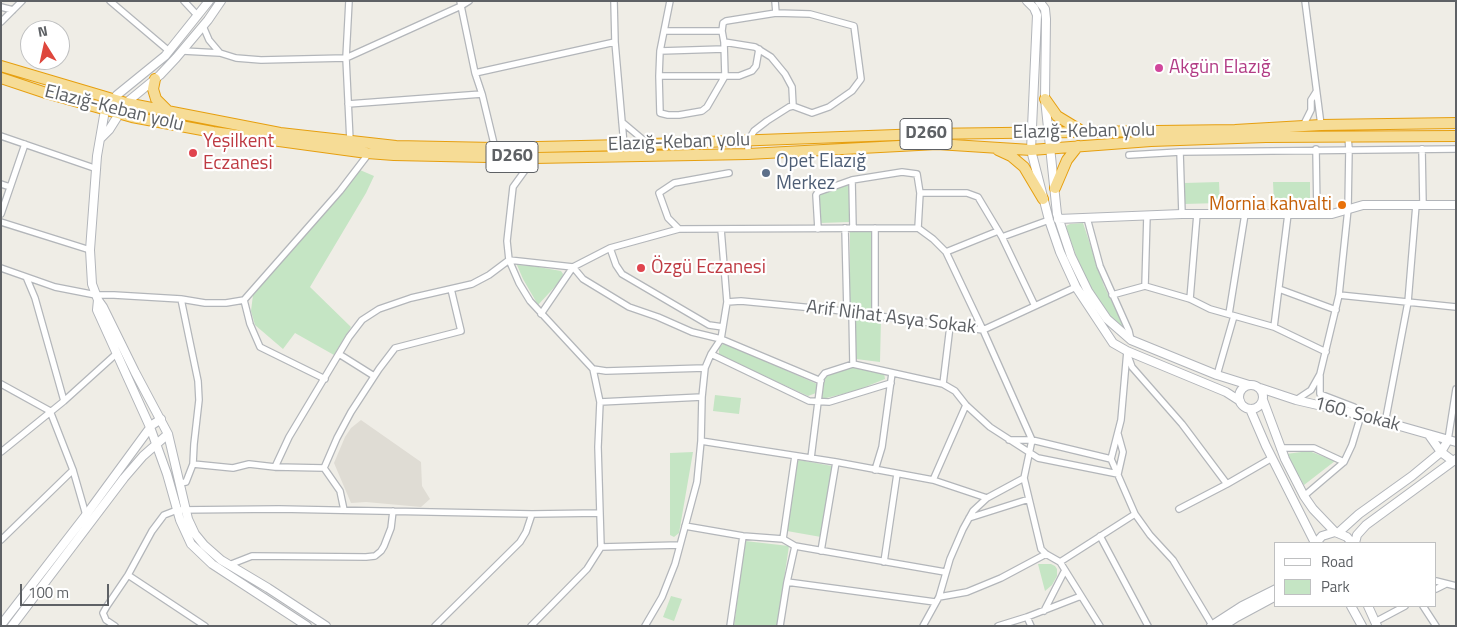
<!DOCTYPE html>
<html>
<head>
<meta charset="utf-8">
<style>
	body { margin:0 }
	#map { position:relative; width:1457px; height:627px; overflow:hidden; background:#efede6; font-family:"Titillium Web",sans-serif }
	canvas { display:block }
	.frame { position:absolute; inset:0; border:2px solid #5e6165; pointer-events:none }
	.legend { position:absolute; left:1274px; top:542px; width:162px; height:65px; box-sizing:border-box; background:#fff; border:1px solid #bfc0c1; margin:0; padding:6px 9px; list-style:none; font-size:15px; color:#5e6165 }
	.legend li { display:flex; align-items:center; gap:10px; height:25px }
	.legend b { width:25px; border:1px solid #bfc0c1 }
	.north { position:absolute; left:20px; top:20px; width:50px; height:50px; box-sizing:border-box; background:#fff; border:1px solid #bfc0c1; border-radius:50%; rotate:350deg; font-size:14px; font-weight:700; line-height:20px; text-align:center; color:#5e6165 }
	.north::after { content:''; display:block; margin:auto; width:18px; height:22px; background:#de473d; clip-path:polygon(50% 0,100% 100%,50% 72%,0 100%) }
	.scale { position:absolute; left:20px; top:584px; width:89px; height:22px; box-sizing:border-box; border:2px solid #5e6165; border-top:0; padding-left:6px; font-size:15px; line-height:18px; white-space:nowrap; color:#5e6165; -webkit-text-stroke:4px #fff; paint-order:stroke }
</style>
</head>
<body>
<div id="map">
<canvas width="1457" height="627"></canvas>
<div class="frame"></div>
<ul class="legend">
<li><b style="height:6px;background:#fff"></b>Road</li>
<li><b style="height:14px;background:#c5e5c4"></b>Park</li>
</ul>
<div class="north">N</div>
<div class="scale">100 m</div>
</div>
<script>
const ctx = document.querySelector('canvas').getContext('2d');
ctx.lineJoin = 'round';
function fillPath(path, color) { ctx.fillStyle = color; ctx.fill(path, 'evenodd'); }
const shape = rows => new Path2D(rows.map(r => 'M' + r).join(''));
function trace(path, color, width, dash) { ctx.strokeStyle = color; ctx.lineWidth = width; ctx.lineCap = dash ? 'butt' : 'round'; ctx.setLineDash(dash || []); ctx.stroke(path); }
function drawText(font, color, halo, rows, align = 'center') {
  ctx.font = font + ' "Titillium Web",sans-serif'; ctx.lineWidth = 4.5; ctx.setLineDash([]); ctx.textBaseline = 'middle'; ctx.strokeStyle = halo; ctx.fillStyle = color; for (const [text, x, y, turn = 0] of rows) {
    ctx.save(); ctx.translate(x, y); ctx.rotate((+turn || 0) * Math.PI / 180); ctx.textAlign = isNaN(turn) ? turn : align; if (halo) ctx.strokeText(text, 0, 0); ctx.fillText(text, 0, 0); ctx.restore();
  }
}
fillPath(shape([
	[361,420,421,462,422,486,430,499,421,507,366,502,351,503,334,463,345,437,351,428]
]), '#dfdcd4');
fillPath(shape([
	[360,170,374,176,366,193,310,287,351,327,334,355,295,333,283,349,255,325,251,311,253,295],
	[1219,182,1220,203,1184,204,1184,183],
	[1273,182,1310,182,1310,203,1274,203],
	[849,183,849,222,820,223,818,194],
	[1083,223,1104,286,1127,332,1111,317,1088,284,1069,238,1066,226,1070,224],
	[850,230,872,231,872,311,850,308],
	[517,265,533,266,561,271,563,274,562,279,538,305,523,279],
	[858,315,881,318,880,362,856,359,854,320,855,316],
	[724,343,817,384,816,393,808,396,719,355,719,348],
	[855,366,884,373,885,379,855,391,822,399,825,376],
	[715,395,741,398,739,414,713,411],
	[1309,451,1335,461,1304,485,1286,454],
	[693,452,679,533,674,537,670,535,670,453],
	[799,460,832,466,821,537,787,531,796,463],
	[745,541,789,546,777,626,734,626],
	[1038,564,1051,564,1055,566,1057,569,1057,576,1052,585,1045,591],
	[671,596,682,599,674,621,663,617]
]), '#c5e5c4');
const street = shape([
	[110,1,169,51],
	[184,1,198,16],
	[349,1,346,58,350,141],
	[460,1,475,73,482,94,495,148],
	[614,1,615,42,624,145],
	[670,1,660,51,659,76,660,113,668,115,679,115,702,111,707,107,725,76,724,42],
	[1305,1,1321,125],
	[1,7,13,10],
	[776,13,726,21,723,23,722,31,724,42,755,47,771,57,785,74,792,87,793,106],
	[1,22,22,1],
	[664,31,722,31],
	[183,51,220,53,209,40,203,26],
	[660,51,724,49],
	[220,53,236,58,261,60,346,58,461,6,469,1],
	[475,73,615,42],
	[659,76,739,76,752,71,756,66,759,49],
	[348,104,482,94],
	[622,122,647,143],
	[1303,126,1311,110,1311,100,1316,92],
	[1,136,97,169],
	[1316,149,1317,214],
	[1422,149,1423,204],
	[1180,152,1182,214],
	[748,154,748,141,754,131,767,121,789,107,793,106,812,113,829,107,852,91,861,79,854,26,810,14,776,13,775,1],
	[1129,155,1180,152,1456,149],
	[729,173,674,183,659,193,668,218,679,229,918,228],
	[852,180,853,228],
	[1,184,10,187],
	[920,193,967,193,978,197,1002,237,1035,306],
	[1,214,25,144],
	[1087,218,1100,266,1129,331,1131,340],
	[1,222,90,250],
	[845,228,847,312],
	[875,228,875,316],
	[818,229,816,195,818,192,852,180,902,172,917,174,920,193,918,228,933,239,946,252,983,330,1032,440,1024,478,987,498,973,511,963,529,950,559,939,597,923,626],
	[1002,237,1049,220],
	[610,248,616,265,622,274,709,325,723,327],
	[946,252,998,231],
	[1,268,55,287,96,295,114,295,181,299,205,303,226,303,244,300,340,191,366,157,367,153],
	[27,279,35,298,64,401],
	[1145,286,1147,215],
	[1279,289,1336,310],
	[1112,295,1145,286,1190,299,1210,309,1274,327,1326,352],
	[1339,295,1456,307],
	[1190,299,1197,214],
	[244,300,250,324,260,347,325,379],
	[727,302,741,301,834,310,983,330,1076,287],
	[541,314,573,267,610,248,679,229],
	[1229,314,1245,214],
	[1274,327,1288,214],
	[1127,351,1121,420,1111,459,1135,514,1150,535,1173,560,1212,625],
	[1127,353,1132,367,1182,424,1227,484],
	[339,354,374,376],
	[711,354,809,401,829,402,891,383],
	[853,364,943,384,955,391,966,405,990,427,1038,458,1118,474],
	[593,369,606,371,705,368],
	[1217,375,1234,316],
	[1,384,50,411,73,470,86,515],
	[943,384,950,326],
	[1296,400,1311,390,1320,374,1339,295,1348,209,1349,149,1348,137],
	[600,402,702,397],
	[1385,423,1408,302,1416,205],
	[1009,440,1032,440,1111,459],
	[1448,440,1456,389],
	[701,441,836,462,933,480,987,498],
	[1280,448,1314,448,1344,462],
	[1,452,64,401,116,354],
	[811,458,821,378,825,373,853,364,852,313],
	[193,464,233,468,249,464,275,467,324,468],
	[275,467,289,437,349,337,362,320,379,309,411,298,472,284,489,275,509,260,573,267,583,279,629,307,658,317,692,332,721,339,821,381],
	[875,470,882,447,892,373],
	[1118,474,1123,452,1118,434],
	[1024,478,1041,549,1046,554,1060,562,1100,626],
	[933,480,966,405],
	[180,483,186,482,193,464,194,444,199,400,198,381,181,299],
	[1304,496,1344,462,1352,445,1361,415,1354,407,1320,394,1320,376],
	[1179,509,1227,484,1272,458],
	[344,510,340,491,324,468,337,438,351,412,379,369,395,348,461,331,451,289],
	[969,518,1029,499],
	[685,526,743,536,783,539,795,546,945,572],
	[1100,536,1148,626],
	[783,539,795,456],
	[1,540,73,470],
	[601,547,680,545],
	[821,551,836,462],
	[884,562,897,474],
	[1060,562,1135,514],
	[229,565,252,556,366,557,375,556,381,551,384,546,391,528,393,511],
	[128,575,205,626],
	[1436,581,1456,586],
	[787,582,935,602],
	[1436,589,1446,584],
	[939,597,967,592,1001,578,1046,554],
	[1423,606,1436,626],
	[1044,611,1065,570],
	[1027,617,1031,626],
	[1375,622,1405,606],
	[115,626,106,620,103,613,107,606,128,575,152,531,164,515,177,510,279,509,532,514,600,513],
	[435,626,520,542,526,532,532,514],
	[531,626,587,569,601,547,598,447,600,402,593,369,530,301,519,283,509,260,507,241,513,187,534,158],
	[645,626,662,597,675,564,697,482,701,441,702,397,705,368,711,354,721,339,727,302,721,229],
	[730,626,743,536],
	[780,626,787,582,795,546],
	[998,626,1027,617,1081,596]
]);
const secondary = shape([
	[209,1,165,56,117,95,105,110,97,156,90,250,92,284,98,300,103,307,135,372,168,434,188,519,195,534,204,545,221,560,268,588,326,626],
	[1027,1,1034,8,1037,15,1031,150,1049,220,1060,252,1076,287,1113,343,1127,351,1226,392,1240,401],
	[1039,1,1045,9,1046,19,1045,99,1057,214,1071,256,1088,291,1107,319,1131,340,1217,375,1249,385],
	[101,138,109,130,126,103,160,75,176,58,208,20,221,1],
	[1058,219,1182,214,1332,214,1363,205,1456,205],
	[98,300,97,310,150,427,167,474,180,520,191,544,212,564,307,626],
	'1239 397a12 12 0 1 1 24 0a12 12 0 1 1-24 0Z',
	[1260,388,1296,400,1361,415,1456,442],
	[1263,400,1285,459,1304,496,1313,509,1335,532],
	[1250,409,1266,446,1315,543],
	[1429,435,1441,452,1453,461,1456,461],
	[1338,533,1359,514,1412,476,1441,452,1448,440],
	[1316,543,1322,536,1335,532,1347,537,1352,543],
	[1355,543,1357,535,1366,525,1456,459],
	[1351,606,1362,626],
	[1368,606,1377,626],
	[1,625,86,515,152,425,161,419],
	[12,626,124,478,143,456,168,434],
	[1211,626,1242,606,1276,589],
	[1223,626,1237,617,1276,596]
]);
const highway = shape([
	[1,66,126,103,280,133,396,146,495,148,624,145,923,134,1235,130,1321,125,1456,123],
	[1,78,46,93,132,117,213,132,367,153,394,155,534,158,748,154,937,144,1031,150,1151,141,1266,137,1456,136],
	[155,79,153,89,156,99,167,110],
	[1045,99,1057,116,1080,130],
	[998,150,1011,156,1024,167,1043,199],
	[1055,188,1067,160,1078,146]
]);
trace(street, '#b3b6ba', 8);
trace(secondary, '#b2b5ba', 10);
trace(highway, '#e69f0f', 12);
trace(street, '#fff', 5.5);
trace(secondary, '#fff', 8);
trace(highway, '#f6dc96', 10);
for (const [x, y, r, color] of [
	[1159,68,5,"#d1479c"],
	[193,153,5,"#e0444e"],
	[766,173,5,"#5c6f8a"],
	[1342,205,5,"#e8710a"],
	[641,268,5,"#e0444e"]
]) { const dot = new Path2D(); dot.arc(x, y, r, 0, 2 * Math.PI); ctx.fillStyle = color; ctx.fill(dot); trace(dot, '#fff', 2); }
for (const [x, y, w] of [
	[926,134,52],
	[512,157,52]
]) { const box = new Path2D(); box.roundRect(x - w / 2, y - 15.5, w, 31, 4); ctx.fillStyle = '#fff'; ctx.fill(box); trace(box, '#5e6165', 1); }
drawText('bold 18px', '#5e6165', null, [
	["D260",926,134],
	["D260",512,157]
]);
drawText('19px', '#b23c85', '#fff', [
	["Akgün Elazığ",1169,68]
], 'left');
drawText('19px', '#5e6165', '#fff', [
	["Elazığ-Keban yolu",114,109,14],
	["Elazığ-Keban yolu",1084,132,-1],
	["Elazığ-Keban yolu",679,143,-2],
	["Arif Nihat Asya Sokak",891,318,7],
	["160. Sokak",1357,415,15]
]);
drawText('19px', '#be3a42', '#fff', [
	["Yeşilkent",203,142],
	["Eczanesi",203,164],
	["Özgü Eczanesi",651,268]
], 'left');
drawText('19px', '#4e5e75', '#fff', [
	["Opet Elazığ",776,162],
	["Merkez",776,184]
], 'left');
drawText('19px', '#c56008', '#fff', [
	["Mornia kahvalti",1332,205]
], 'right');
</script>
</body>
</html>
